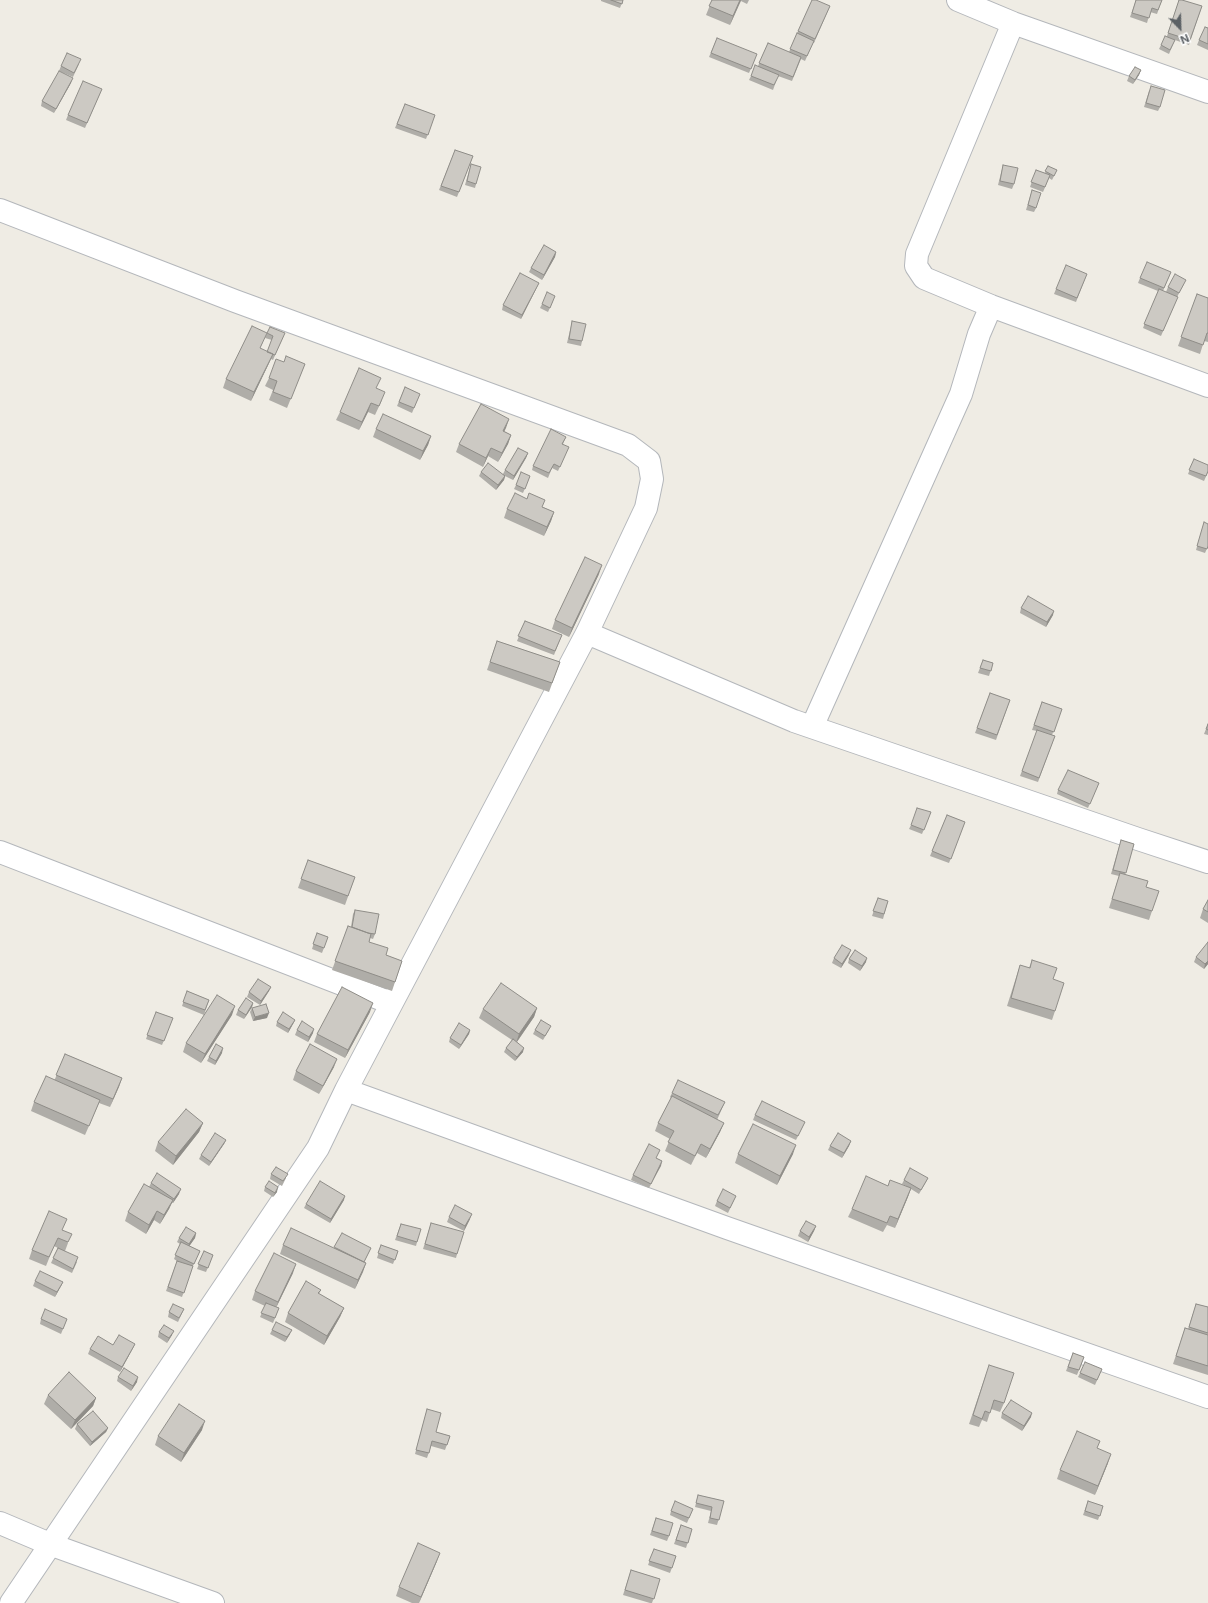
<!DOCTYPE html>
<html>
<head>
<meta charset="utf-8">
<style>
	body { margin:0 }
	#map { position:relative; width:1208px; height:1603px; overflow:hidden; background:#efece4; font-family:Inter,sans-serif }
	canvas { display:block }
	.north { position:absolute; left:1160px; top:8px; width:40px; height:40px; -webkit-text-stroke:3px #fff; paint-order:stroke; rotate:157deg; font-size:11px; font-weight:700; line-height:16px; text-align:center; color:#5c6165 }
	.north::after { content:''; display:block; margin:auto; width:14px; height:18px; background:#5c6165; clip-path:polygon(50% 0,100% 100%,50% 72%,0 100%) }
</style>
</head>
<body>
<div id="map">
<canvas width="1208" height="1603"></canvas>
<div class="north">N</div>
</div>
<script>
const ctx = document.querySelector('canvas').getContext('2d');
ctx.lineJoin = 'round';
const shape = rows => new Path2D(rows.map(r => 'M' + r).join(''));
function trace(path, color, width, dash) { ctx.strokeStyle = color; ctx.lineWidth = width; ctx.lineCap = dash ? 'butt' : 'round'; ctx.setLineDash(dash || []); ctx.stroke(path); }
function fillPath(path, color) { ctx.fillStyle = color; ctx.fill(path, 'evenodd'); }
const minor = shape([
	[958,0,1013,23,1208,92],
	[1013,23,917,254,916,266,924,278,991,306,1208,386],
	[0,210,235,301,628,445,649,461,652,479,646,508,587,633,346,1090,318,1148,11,1603],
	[587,633,794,721,1138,839,1208,862],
	[812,727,961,394,979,334,991,306],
	[0,852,391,1003],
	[346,1090,727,1228,1208,1397],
	[0,1523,52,1545,213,1603]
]);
trace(minor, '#b4b7bb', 24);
trace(minor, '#fff', 22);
fillPath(shape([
	[601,0,623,0,620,8,601,1],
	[712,0,749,0,747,4,741,1,730,25,706,15],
	[1136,0,1162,0,1157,14,1150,12,1147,23,1130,17],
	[1179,0,1184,0,1183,1,1202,6,1189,45,1175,40,1169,54,1159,49,1161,45,1167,36],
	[830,6,814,43,813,43,805,61,801,59,792,81,778,76,773,90,749,80,751,76,758,66,768,43,789,52,798,31],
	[1208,28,1208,50,1197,45,1199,40],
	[717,38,755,59,749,73,709,57],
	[79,64,73,77,59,71,61,66],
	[1141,70,1139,75,1133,84,1127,81,1129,76],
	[71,83,54,113,41,106,42,101],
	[102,89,85,128,66,120,68,115],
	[1149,91,1160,107,1158,111,1144,107],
	[405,104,435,115,426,139,395,128],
	[455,150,473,156,457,197,439,190],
	[471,164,476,184,475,188,465,185],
	[1003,165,1014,184,1012,189,998,185],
	[1048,166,1057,170,1052,180,1049,178,1043,192,1030,187,1036,170,1045,173],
	[1032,190,1036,208,1034,212,1026,210],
	[556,252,555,257,542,280,529,272,531,268],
	[1171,272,1163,291,1174,296,1166,292,1168,287,1184,284,1177,297,1176,301,1161,336,1143,328,1158,291,1138,283,1140,278],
	[1087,274,1076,302,1054,294,1056,289],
	[539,283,521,319,502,310,503,305],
	[1197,294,1208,298,1208,342,1204,341,1200,354,1178,346],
	[553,301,548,312,540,308,542,304],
	[572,321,582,341,581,346,567,343,571,326],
	[267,333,283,337,273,360,271,359,251,401,223,388,226,379,263,342,260,348,267,352,272,340,265,338],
	[284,362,305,364,287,408,269,400,273,390,265,386,269,378],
	[405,387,420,394,412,413,397,406],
	[377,388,382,400,375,415,368,412,359,430,336,420,340,412],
	[509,419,504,431,511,435,508,444,498,462,488,456,483,467,456,452,459,444],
	[376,429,431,436,428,445,420,460,373,437],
	[566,437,563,444,567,451,558,471,552,468,548,478,532,470,533,466],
	[528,453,526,458,513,480,505,476,504,480,496,490,479,476,481,472,503,474,505,470],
	[1194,459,1208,472,1204,481,1188,474],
	[530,476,523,493,514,489,516,485],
	[543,507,554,512,551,521,544,536,504,518,507,509],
	[1204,522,1208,546,1205,553,1196,550],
	[599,574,569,637,552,629,555,620],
	[1021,608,1053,615,1046,627,1020,613],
	[525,621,562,635,554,655,517,641],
	[497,641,560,662,549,692,487,670],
	[983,660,993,663,989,676,978,673],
	[990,693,1010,700,996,740,975,733],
	[1042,702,1062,709,1052,735,1055,736,1038,782,1020,776,1037,731,1032,730],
	[1208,724,1208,735,1204,734],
	[1099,783,1088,808,1057,794,1058,790],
	[931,812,922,834,909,829,911,825],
	[947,815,965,822,949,863,930,856],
	[1121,840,1134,844,1125,874,1146,887,1152,911,1149,920,1109,908,1119,876,1111,874],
	[308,860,355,877,345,905,298,888],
	[878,898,888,901,883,919,872,916],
	[1208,900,1208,923,1200,918,1203,909],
	[355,910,375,934,373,939,370,938,369,942,386,955,402,961,392,991,332,970,348,926,351,927,353,914],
	[317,933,328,937,322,953,312,949],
	[849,955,841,968,832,963,834,958],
	[1196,957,1208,964,1204,969,1194,962],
	[849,959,866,962,860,971,848,963],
	[1032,960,1053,979,1055,1011,1052,1020,1007,1006,1020,965,1029,968],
	[271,987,269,991,260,1005,247,997,249,992],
	[187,991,209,1000,204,1015,182,1006],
	[253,1003,252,1007,244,1019,236,1015,238,1010],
	[252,1008,267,1018,253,1021,250,1012],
	[537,1008,534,1017,517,1042,523,1052,515,1061,504,1052,506,1048,512,1040,479,1018,483,1009],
	[156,1012,173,1018,162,1045,146,1039],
	[370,1012,345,1058,314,1042,317,1034],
	[232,1015,201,1063,183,1052,186,1043],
	[295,1020,293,1024,288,1033,276,1026,277,1022],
	[297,1030,313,1033,308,1042,295,1035],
	[470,1030,469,1034,459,1049,449,1042,450,1038],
	[535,1030,549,1030,543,1040,533,1034],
	[222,1053,215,1065,207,1061,209,1057],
	[65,1054,122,1078,110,1107,99,1103,85,1135,31,1111,34,1102,55,1079],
	[334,1067,319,1094,293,1080,296,1071],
	[672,1093,725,1102,717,1120,724,1123,720,1132,706,1158,697,1153,691,1165,665,1151,670,1139,655,1131,658,1123,671,1098,670,1097],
	[755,1115,805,1122,796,1140,753,1120],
	[203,1123,199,1132,173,1165,155,1151,158,1142],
	[226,1140,224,1144,209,1166,199,1159,201,1155],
	[851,1141,849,1146,842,1158,828,1150,830,1146],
	[738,1154,793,1154,777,1185,735,1163],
	[656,1158,662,1161,649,1188,631,1180,633,1175],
	[271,1174,286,1178,282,1186,270,1179],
	[928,1178,926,1182,919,1194,911,1189,895,1228,887,1225,883,1232,848,1217,852,1209,888,1186,906,1186,902,1184,904,1180],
	[151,1183,179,1194,173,1203,172,1203,169,1209,160,1224,154,1220,146,1234,125,1221,128,1212,149,1187],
	[265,1187,277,1192,273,1197,264,1191],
	[736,1196,728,1213,715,1206,717,1201],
	[344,1200,330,1223,304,1208,306,1204],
	[449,1217,470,1219,464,1231,447,1222],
	[431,1223,457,1254,456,1258,423,1249],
	[401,1224,417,1242,416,1246,395,1240],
	[816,1226,814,1231,808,1242,798,1236,800,1231],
	[63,1230,68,1243,65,1251,77,1262,72,1273,51,1263,58,1248,54,1246,46,1266,29,1259,32,1250],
	[196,1233,195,1238,189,1246,200,1251,192,1268,182,1297,166,1291,177,1261,174,1259,180,1244,177,1242,179,1238],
	[283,1245,334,1248,371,1248,364,1262,366,1263,355,1289,280,1254],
	[381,1245,398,1251,393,1264,377,1258],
	[204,1251,213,1255,206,1272,197,1269],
	[293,1273,276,1307,279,1308,273,1323,260,1317,265,1306,252,1300,255,1291],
	[35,1281,63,1282,61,1286,55,1297,33,1286],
	[321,1290,319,1294,344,1308,340,1317,324,1345,285,1322,288,1313],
	[1196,1304,1208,1307,1208,1375,1173,1364,1185,1328,1188,1329],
	[184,1309,178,1322,168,1317,169,1312],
	[41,1319,67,1319,61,1334,40,1324],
	[272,1330,290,1334,285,1342,270,1334],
	[159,1332,172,1335,167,1343,158,1337],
	[135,1344,133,1348,120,1372,88,1354,90,1349,113,1345],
	[1073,1353,1084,1357,1077,1375,1066,1371],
	[1102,1369,1095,1385,1078,1377,1080,1373],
	[986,1374,1004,1403,1000,1412,991,1409,987,1422,982,1420,979,1427,969,1424],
	[118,1377,137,1382,131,1391,117,1381],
	[48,1395,96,1398,93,1406,71,1429,44,1404],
	[427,1409,436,1432,450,1436,445,1450,431,1446,427,1458,415,1454],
	[1002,1413,1031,1417,1022,1431,1001,1418],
	[77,1424,108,1428,106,1432,90,1446,75,1429],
	[202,1430,181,1462,155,1445,158,1436],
	[1098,1448,1108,1463,1095,1495,1057,1479,1060,1470],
	[698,1495,724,1501,717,1525,708,1523,711,1511,695,1507],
	[1088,1501,1103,1506,1098,1520,1083,1515],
	[693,1509,687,1523,670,1515,671,1511],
	[656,1518,669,1536,667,1541,650,1535],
	[681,1525,692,1529,686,1548,674,1544],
	[654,1549,676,1556,670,1573,648,1565],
	[437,1561,419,1603,412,1603,396,1596,399,1587],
	[631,1570,660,1579,652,1603,650,1603,623,1595]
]), '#afada8');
fillPath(shape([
	[740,0,741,0,730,25,733,16],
	[1141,70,1139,75,1133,84,1135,80],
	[73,78,71,83,54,113,56,109],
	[556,252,555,257,542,280,544,275],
	[539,283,521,319,522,315],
	[273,354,269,363,251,401,254,392],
	[371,403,368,412,359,430,362,422],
	[509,419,506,428,500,440,503,431],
	[511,435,508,444,498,462,502,453],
	[431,436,428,445,420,460,423,451],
	[491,448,488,456,483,467,486,458],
	[528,453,526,458,513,480,514,476],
	[505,476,504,480,496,490,498,485],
	[554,512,551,521,544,536,547,527],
	[602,565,599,574,569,637,572,628],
	[1054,611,1053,615,1046,627,1047,622],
	[851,950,849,955,841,968,842,964],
	[867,958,866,962,860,971,862,966],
	[1208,961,1208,964,1204,969,1205,964],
	[271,987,269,991,260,1005,261,1001],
	[253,1003,252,1007,244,1019,246,1015],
	[373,1003,370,1012,345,1058,348,1050],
	[235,1006,232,1015,201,1063,205,1054],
	[537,1008,534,1017,516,1043,519,1034],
	[269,1013,267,1018,253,1021,255,1017],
	[295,1020,293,1024,288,1033,289,1029],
	[314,1029,313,1033,308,1042,309,1037],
	[470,1030,469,1034,459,1049,461,1045],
	[223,1048,222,1053,215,1065,216,1061],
	[524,1048,523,1052,515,1061,517,1057],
	[337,1059,334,1067,319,1094,323,1086],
	[122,1078,119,1087,110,1107,113,1099],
	[203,1123,199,1132,173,1165,176,1156],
	[724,1123,720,1132,706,1158,710,1149],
	[226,1140,224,1144,209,1166,211,1162],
	[851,1141,849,1146,842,1158,844,1153],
	[796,1145,793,1154,777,1185,780,1176],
	[662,1161,661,1166,649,1188,651,1184],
	[278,1187,277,1192,273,1197],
	[911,1188,908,1197,895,1228,898,1219],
	[181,1189,179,1194,173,1203,174,1199],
	[345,1196,344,1200,330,1223,331,1219],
	[173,1200,169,1209,160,1224,164,1215],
	[157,1211,154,1220,146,1234,149,1225],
	[472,1214,470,1219,464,1231,465,1226],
	[816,1226,814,1231,808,1242,809,1237],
	[196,1233,195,1238,188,1248,189,1244],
	[366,1263,363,1272,355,1289,358,1280],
	[296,1264,293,1273,275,1310,278,1302],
	[63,1282,61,1286,55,1297,57,1292],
	[344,1308,340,1317,324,1345,327,1336],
	[292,1330,290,1334,285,1342,287,1337],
	[174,1331,172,1335,167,1343,169,1338],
	[135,1344,133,1348,120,1372,122,1367],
	[138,1377,137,1382,131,1391,133,1386],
	[96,1398,93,1406,71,1429,75,1420],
	[1032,1413,1031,1417,1022,1431,1024,1426],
	[205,1421,202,1430,181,1462,184,1453],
	[108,1428,106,1432,90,1446,92,1442],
	[1111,1454,1108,1463,1095,1495,1098,1486],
	[440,1553,437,1561,419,1603,421,1597]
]), '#8f8d88');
const building = shape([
	[611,0,623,0,622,4,611,0],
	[712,0,740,0,733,16,709,6,712,0],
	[812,0,816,0,830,6,815,39,798,31,812,0],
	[1136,0,1162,0,1158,10,1152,8,1149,18,1132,13,1136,0],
	[1179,0,1182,0,1202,6,1190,40,1168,33,1179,0],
	[1205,27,1208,28,1208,44,1199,40,1205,27],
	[797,33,814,41,807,56,790,49,797,33],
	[1165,36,1175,40,1170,50,1161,45,1165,36],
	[717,38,757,54,751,69,711,53,717,38],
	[768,43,801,57,793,77,759,63,768,43],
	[67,53,81,59,74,73,61,66,67,53],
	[755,65,779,75,774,85,751,76,755,65],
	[1135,67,1141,70,1135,80,1129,76,1135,67],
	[59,71,73,78,56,109,42,101,59,71],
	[83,81,102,89,87,123,68,115,83,81],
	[1151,86,1165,90,1160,107,1146,103,1151,86],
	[405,104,435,115,428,135,397,124,405,104],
	[455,150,473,156,459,192,441,186,455,150],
	[471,164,481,167,476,184,467,181,471,164],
	[1003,165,1018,168,1014,184,1000,181,1003,165],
	[1048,166,1057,170,1054,176,1045,171,1048,166],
	[1036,170,1050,175,1045,187,1031,182,1036,170],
	[1032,190,1041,193,1036,208,1028,205,1032,190],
	[544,245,556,252,544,275,531,268,544,245],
	[1147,262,1171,272,1164,288,1140,278,1147,262],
	[1066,265,1087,274,1077,298,1056,289,1066,265],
	[520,273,539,283,522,315,503,305,520,273],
	[1175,274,1186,280,1179,293,1168,287,1175,274],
	[1159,289,1178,297,1163,331,1144,324,1159,289],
	[547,292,555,296,550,308,542,304,547,292],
	[1197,294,1208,298,1208,333,1207,333,1203,345,1181,337,1197,294],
	[572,321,586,324,582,341,569,339,572,321],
	[252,326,267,333,260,348,273,354,254,392,226,379,252,326],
	[270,327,285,333,275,355,267,352,273,336,267,333,270,327],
	[286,356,305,364,291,399,273,392,277,381,269,378,276,359,284,362,286,356],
	[359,368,381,378,376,388,385,392,379,406,371,403,362,422,340,412,359,368],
	[405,387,420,394,414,408,399,402,405,387],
	[481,404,509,419,503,431,511,435,502,453,491,448,486,458,459,444,481,404],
	[383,414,431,436,423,451,376,429,383,414],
	[551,429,566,437,562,444,569,447,560,467,554,464,549,473,533,466,551,429],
	[518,448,528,453,514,476,505,470,518,448],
	[1194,459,1208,465,1208,471,1206,476,1189,470,1194,459],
	[488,463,505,476,498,485,481,472,488,463],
	[521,472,530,476,525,489,516,485,521,472],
	[515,493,527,499,529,493,545,500,542,507,554,512,547,527,507,509,515,493],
	[1204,522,1208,524,1208,546,1207,549,1197,546,1204,522],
	[585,557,602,565,572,628,555,620,585,557],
	[1028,596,1054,611,1047,622,1021,608,1028,596],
	[525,621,562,635,555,651,518,636,525,621],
	[497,641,560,662,552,683,490,662,497,641],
	[983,660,993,663,991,671,980,668,983,660],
	[990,693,1010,700,997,735,977,728,990,693],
	[1042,702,1062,709,1054,732,1034,725,1042,702],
	[1208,724,1208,730,1206,729,1208,724],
	[1037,730,1055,736,1039,778,1022,771,1037,730],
	[1068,770,1099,783,1090,804,1058,790,1068,770],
	[917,808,931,812,924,830,911,825,917,808],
	[947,815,965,822,951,859,932,851,947,815],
	[1121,840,1134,844,1126,873,1113,870,1121,840],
	[308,860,355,877,348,896,301,879,308,860],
	[1120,873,1148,881,1146,887,1159,891,1152,911,1112,899,1120,873],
	[878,898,888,901,884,914,873,911,878,898],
	[1208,900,1208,912,1203,909,1208,900],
	[355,910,379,914,375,934,368,933,352,927,355,910],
	[348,926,371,934,369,942,388,948,386,955,402,961,395,982,335,961,348,926],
	[317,933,328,937,324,948,313,944,317,933],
	[1208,942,1208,961,1205,964,1196,957,1208,942],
	[842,945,851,950,842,964,834,958,842,945],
	[855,950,867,958,862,966,849,959,855,950],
	[1032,960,1057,968,1053,979,1064,983,1055,1011,1011,998,1020,965,1030,968,1032,960],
	[258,979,271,987,261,1001,249,992,258,979],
	[501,983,537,1008,519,1034,483,1009,501,983],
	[342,987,373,1003,348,1050,317,1034,342,987],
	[187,991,209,1000,205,1010,183,1002,187,991],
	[217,995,235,1006,205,1054,186,1043,217,995],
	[246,998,253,1003,246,1015,238,1010,246,998],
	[266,1004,269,1013,255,1017,252,1008,266,1004],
	[156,1012,173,1018,164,1041,147,1035,156,1012],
	[283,1012,295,1020,289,1029,277,1022,283,1012],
	[541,1020,551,1026,545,1036,535,1030,541,1020],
	[302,1021,314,1029,309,1037,297,1030,302,1021],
	[459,1023,470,1030,461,1045,450,1038,459,1023],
	[513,1039,524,1048,517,1057,506,1048,513,1039],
	[216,1044,223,1048,216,1061,209,1057,216,1044],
	[310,1044,337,1059,323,1086,296,1071,310,1044],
	[65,1054,122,1078,113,1099,56,1075,65,1054],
	[46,1076,100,1100,89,1126,34,1102,46,1076],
	[678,1080,725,1102,718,1115,672,1093,678,1080],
	[672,1096,724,1123,710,1149,701,1144,695,1156,668,1142,674,1131,658,1123,672,1096],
	[762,1101,805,1122,798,1136,755,1115,762,1101],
	[186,1109,203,1123,176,1156,158,1142,186,1109],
	[753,1124,796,1145,780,1176,738,1154,753,1124],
	[215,1133,226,1140,211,1162,201,1155,215,1133],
	[838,1133,851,1141,844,1153,830,1146,838,1133],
	[649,1144,660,1150,656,1158,662,1161,651,1184,633,1175,649,1144],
	[276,1167,288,1174,283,1181,271,1174,276,1167],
	[910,1168,928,1178,921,1190,904,1180,910,1168],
	[157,1173,181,1189,174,1199,151,1183,157,1173],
	[866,1176,888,1186,890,1180,911,1188,898,1219,890,1216,887,1223,852,1209,866,1176],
	[269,1181,278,1187,275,1193,265,1187,269,1181],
	[320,1181,345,1196,331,1219,306,1204,320,1181],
	[144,1184,173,1200,164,1215,157,1211,149,1225,128,1212,144,1184],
	[723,1189,736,1196,730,1208,717,1201,723,1189],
	[455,1205,472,1214,465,1226,449,1217,455,1205],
	[49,1211,67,1219,62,1230,72,1234,68,1242,58,1238,49,1257,32,1250,49,1211],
	[806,1221,816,1226,809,1237,800,1231,806,1221],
	[431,1223,464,1232,457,1254,425,1244,431,1223],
	[401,1224,421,1229,417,1242,397,1236,401,1224],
	[186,1227,196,1233,189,1244,179,1238,186,1227],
	[291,1228,366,1263,358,1280,283,1245,291,1228],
	[342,1233,371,1248,364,1262,334,1247,342,1233],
	[181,1242,200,1251,194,1264,175,1255,181,1242],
	[381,1245,398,1251,395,1260,378,1253,381,1245],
	[58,1248,78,1257,73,1269,53,1258,58,1248],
	[204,1251,213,1255,208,1268,198,1264,204,1251],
	[274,1253,296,1264,278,1302,255,1291,274,1253],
	[177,1261,193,1266,184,1293,168,1287,177,1261],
	[40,1271,63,1282,57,1292,35,1281,40,1271],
	[306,1281,321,1290,318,1293,344,1308,327,1336,288,1313,306,1281],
	[266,1303,279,1308,275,1318,261,1313,266,1303],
	[173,1304,184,1309,179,1318,169,1312,173,1304],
	[1196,1304,1208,1307,1208,1333,1189,1327,1196,1304],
	[45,1309,67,1319,63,1329,41,1319,45,1309],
	[276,1322,292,1330,287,1337,272,1330,276,1322],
	[164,1325,174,1331,169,1338,159,1332,164,1325],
	[1185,1328,1208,1335,1208,1366,1176,1356,1185,1328],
	[119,1335,135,1344,122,1367,90,1349,98,1336,113,1345,119,1335],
	[1073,1353,1084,1357,1079,1370,1068,1367,1073,1353],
	[1085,1362,1102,1369,1097,1380,1080,1373,1085,1362],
	[989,1365,1014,1373,1004,1403,994,1400,990,1413,985,1411,982,1419,973,1415,989,1365],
	[124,1368,138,1377,133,1386,118,1377,124,1368],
	[69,1372,96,1398,75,1420,48,1395,69,1372],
	[1011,1400,1032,1413,1024,1426,1002,1413,1011,1400],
	[179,1404,205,1421,184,1453,158,1436,179,1404],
	[427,1409,441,1413,436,1432,450,1436,447,1445,432,1441,429,1453,416,1450,427,1409],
	[93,1411,108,1428,92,1442,77,1424,93,1411],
	[1077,1431,1100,1441,1097,1448,1111,1454,1098,1486,1060,1470,1077,1431],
	[698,1495,724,1501,719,1520,710,1518,712,1507,696,1503,698,1495],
	[675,1501,693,1509,689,1518,671,1511,675,1501],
	[1088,1501,1103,1506,1100,1516,1085,1511,1088,1501],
	[656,1518,673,1523,669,1536,652,1531,656,1518],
	[681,1525,692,1529,688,1543,676,1540,681,1525],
	[418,1543,440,1553,421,1597,399,1587,418,1543],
	[654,1549,676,1556,672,1568,649,1561,654,1549],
	[631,1570,660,1579,654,1599,625,1590,631,1570]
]);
fillPath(building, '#ccc9c3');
trace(building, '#8f8d88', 1);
</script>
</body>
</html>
